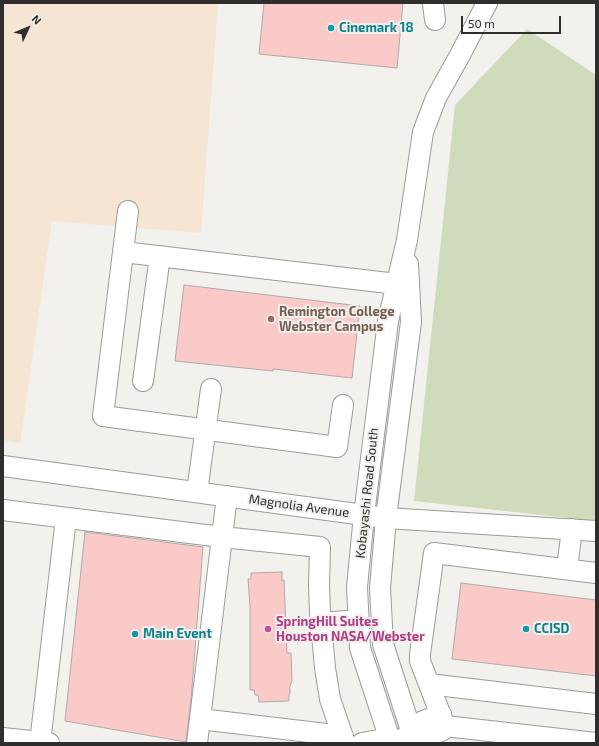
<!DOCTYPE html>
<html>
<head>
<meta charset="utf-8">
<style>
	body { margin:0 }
	#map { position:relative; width:599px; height:746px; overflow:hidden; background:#f2f1ed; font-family:"Exo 2",sans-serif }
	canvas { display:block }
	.frame { position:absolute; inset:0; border:4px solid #2f2e2d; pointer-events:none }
	.north { position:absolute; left:8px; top:8px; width:40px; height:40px; -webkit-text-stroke:3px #f2f1ed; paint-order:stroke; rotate:46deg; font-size:11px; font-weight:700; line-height:16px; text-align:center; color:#2f2e2d }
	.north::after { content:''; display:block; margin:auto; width:14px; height:18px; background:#2f2e2d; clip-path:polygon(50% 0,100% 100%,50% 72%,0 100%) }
	.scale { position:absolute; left:461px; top:16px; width:100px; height:18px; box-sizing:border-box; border:2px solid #2f2e2d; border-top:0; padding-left:5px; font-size:12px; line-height:14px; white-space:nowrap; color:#2f2e2d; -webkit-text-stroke:3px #f2f1ed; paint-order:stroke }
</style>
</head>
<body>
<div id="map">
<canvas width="599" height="746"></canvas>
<div class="frame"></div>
<div class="north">N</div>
<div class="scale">50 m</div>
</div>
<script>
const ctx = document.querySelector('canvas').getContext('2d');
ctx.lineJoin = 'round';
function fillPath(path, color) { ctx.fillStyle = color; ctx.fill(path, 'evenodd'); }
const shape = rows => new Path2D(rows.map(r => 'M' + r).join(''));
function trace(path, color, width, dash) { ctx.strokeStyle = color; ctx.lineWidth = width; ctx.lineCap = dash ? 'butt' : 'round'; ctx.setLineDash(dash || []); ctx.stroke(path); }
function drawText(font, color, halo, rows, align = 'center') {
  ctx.font = font + ' "Exo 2",sans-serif'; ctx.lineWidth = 4; ctx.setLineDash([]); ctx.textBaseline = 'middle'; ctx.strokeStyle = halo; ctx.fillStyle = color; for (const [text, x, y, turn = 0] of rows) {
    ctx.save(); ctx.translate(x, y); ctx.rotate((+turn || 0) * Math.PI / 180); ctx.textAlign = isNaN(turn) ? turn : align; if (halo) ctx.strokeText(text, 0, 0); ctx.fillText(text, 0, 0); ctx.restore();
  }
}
fillPath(shape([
	[3,3,218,3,201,233,52,221,20,443,3,440]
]), '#f5e5d2');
fillPath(shape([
	[527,29,596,75,596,521,414,501,455,105]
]), '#d0dbbb');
const building = shape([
	[264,3,403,3,397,68,259,54,264,3],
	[184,285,360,306,352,378,273,369,273,371,175,361,184,285],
	[85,532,203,547,191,700,186,742,65,721,85,532],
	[282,572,282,581,284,580,287,653,291,653,292,681,290,686,290,693,289,695,289,701,259,702,258,695,255,695,254,690,250,690,250,606,248,579,251,579,251,573,282,572],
	[461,583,596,600,596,676,452,659,461,583]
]);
fillPath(building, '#f9cac8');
trace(building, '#afaaaa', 1);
const minor = shape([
	[433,3,435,20],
	[128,211,103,416,337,447,343,405],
	[123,252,397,284],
	[408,264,411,322,386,518,380,588,383,644,415,743],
	[143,381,160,256],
	[3,466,386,518,596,531],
	[197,492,211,389],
	[3,510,222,537,320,547,319,585,320,614,325,668,330,699,345,743],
	[567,569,572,529],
	[596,573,434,553,420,654,420,661,445,726,596,743],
	[320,623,359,620],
	[429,684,596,704],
	[200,719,343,736],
	[412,733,425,738,443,730,445,726],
	[3,738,49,743],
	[402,739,412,733,421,722,441,714],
	[40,743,66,518],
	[197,743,227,496],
	[362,743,378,740,385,743],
	[391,743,360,648,357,587,364,515,388,321,407,240,423,132,436,98,460,55,487,3]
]);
trace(minor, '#9b9b97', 22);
trace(minor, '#fff', 20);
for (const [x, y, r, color] of [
	[331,28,4,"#0f9aa8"],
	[271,319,4,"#8d6e63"],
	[268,629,4,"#d1479c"],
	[526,629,4,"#0f9aa8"],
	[135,634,4,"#0f9aa8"]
]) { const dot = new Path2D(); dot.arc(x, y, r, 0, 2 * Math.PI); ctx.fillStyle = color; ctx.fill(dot); trace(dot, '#f2f1ed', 1.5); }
drawText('bold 13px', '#0d838f', '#f2f1ed', [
	["Cinemark 18",339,28],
	["CCISD",534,629],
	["Main Event",143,634]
], 'left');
drawText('bold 13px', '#785e54', '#f2f1ed', [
	["Remington College",279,312],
	["Webster Campus",279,327]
], 'left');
drawText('13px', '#2f2e2d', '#f2f1ed', [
	["Kobayashi Road South",367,493,-84],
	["Magnolia Avenue",299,506,8]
]);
drawText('bold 13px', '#b23c85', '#f2f1ed', [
	["SpringHill Suites",276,622],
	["Houston NASA/Webster",276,637]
], 'left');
</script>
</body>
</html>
